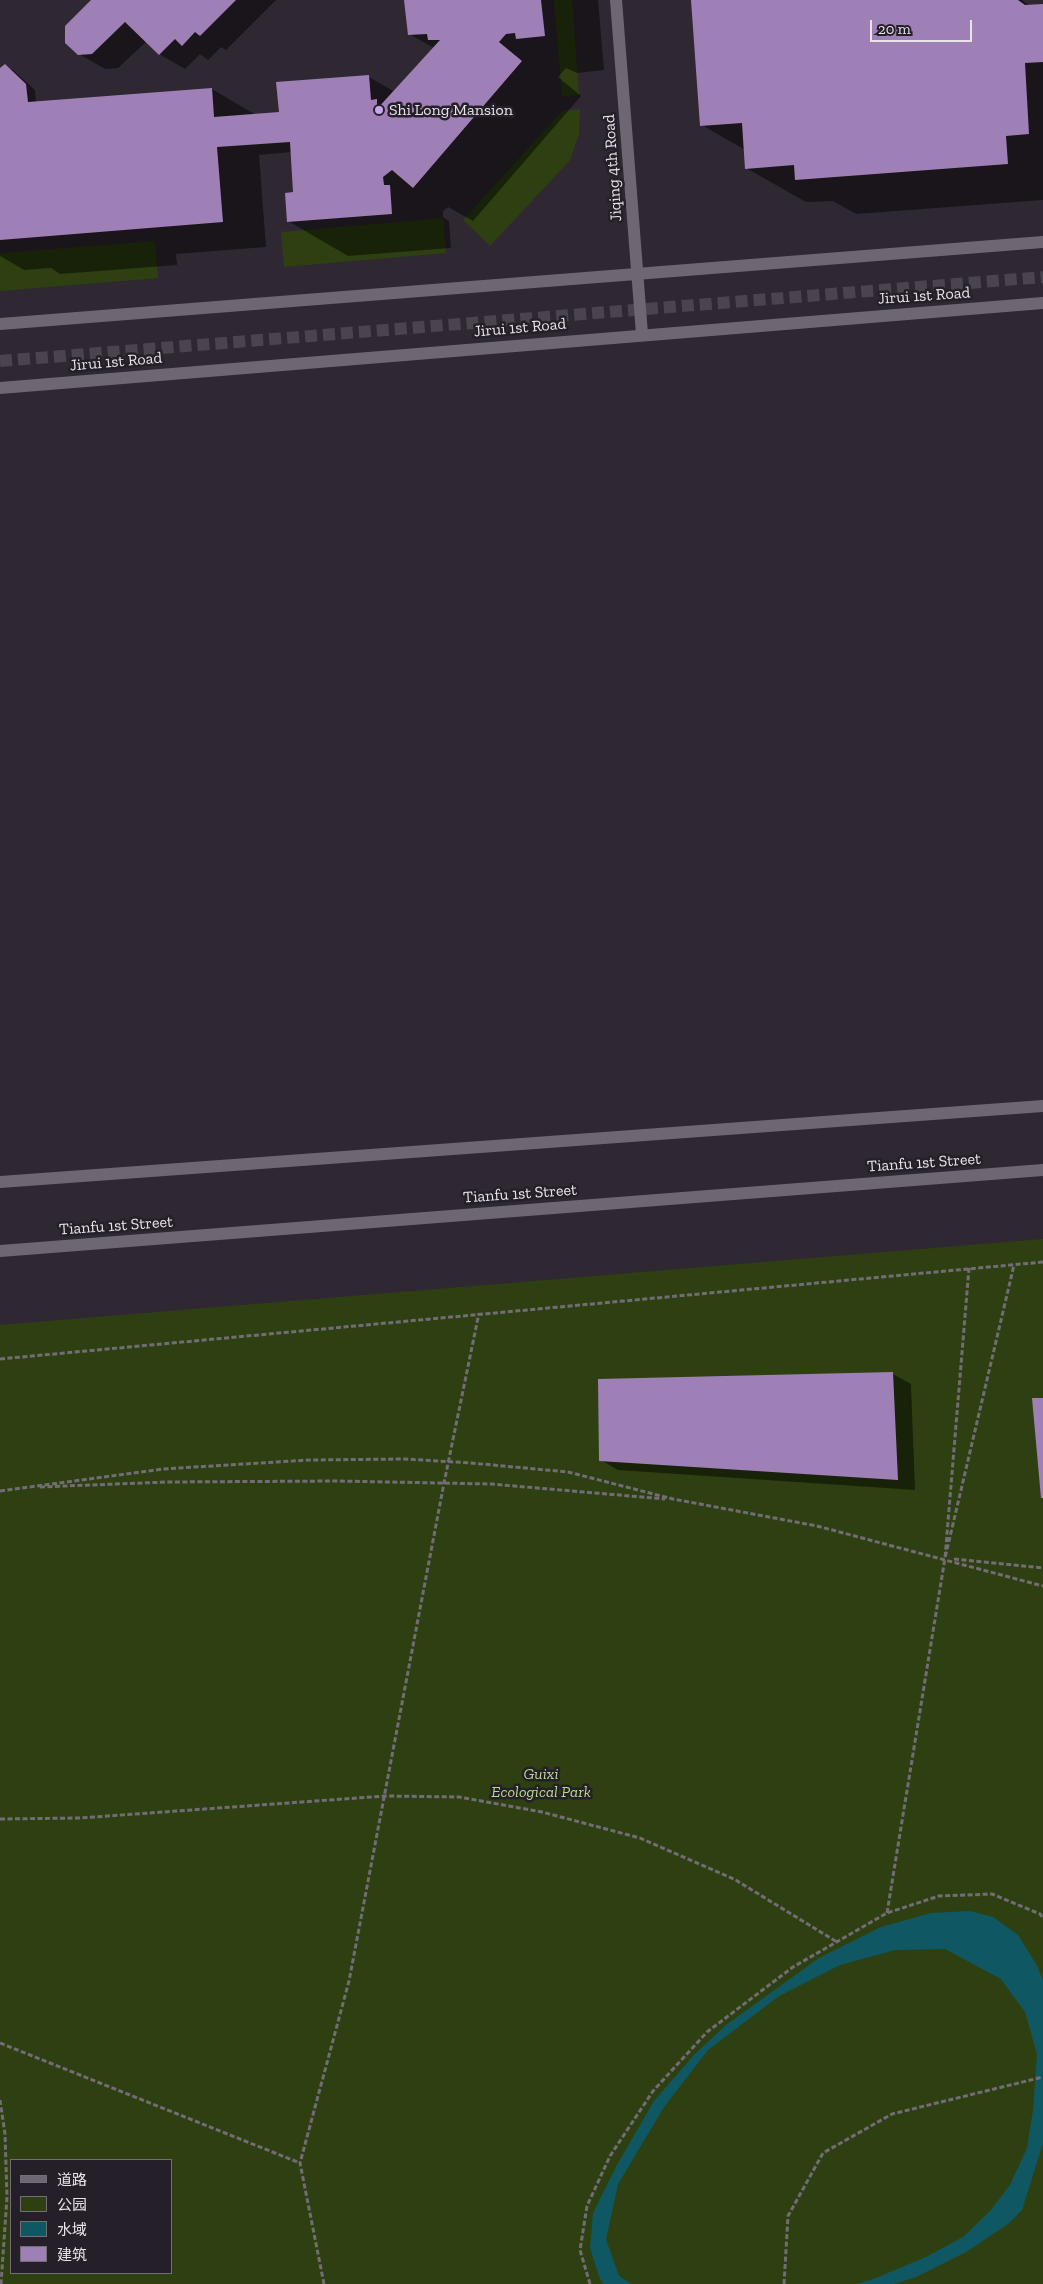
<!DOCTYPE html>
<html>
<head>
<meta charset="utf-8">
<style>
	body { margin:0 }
	#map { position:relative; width:1043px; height:2284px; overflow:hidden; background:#2f2833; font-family:"Zilla Slab","Noto Sans SC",serif }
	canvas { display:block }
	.legend { position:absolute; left:10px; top:2159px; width:162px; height:115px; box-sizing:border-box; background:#251f29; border:1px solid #736d76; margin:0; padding:6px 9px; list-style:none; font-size:15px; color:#e7e3e9 }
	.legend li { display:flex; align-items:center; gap:10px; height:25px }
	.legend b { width:25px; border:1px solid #736d76 }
	.scale { position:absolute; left:870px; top:20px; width:102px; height:22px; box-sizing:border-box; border:2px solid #e7e3e9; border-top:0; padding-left:6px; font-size:15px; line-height:18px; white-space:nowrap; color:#e7e3e9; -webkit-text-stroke:4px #251f29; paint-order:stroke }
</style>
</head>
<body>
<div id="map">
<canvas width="1043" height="2284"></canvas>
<ul class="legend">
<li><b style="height:6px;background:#6e6773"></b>道路</li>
<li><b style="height:14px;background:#2e4011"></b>公园</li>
<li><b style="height:14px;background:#0f5863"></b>水域</li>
<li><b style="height:14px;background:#9f80b6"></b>建筑</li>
</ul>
<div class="scale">20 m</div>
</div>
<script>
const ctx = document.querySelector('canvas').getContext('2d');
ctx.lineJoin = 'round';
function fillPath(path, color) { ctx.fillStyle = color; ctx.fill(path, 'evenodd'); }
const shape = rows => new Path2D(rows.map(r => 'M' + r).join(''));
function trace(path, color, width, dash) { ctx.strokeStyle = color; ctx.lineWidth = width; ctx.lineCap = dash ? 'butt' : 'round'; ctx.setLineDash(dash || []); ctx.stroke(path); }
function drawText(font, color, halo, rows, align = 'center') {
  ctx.font = font + ' "Zilla Slab",serif'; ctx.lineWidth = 5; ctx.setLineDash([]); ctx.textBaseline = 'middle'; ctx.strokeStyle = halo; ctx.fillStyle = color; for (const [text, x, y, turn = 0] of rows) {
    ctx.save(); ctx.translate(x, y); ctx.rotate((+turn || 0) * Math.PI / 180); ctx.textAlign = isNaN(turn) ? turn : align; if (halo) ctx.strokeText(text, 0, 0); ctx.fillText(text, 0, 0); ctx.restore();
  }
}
fillPath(shape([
	[554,0,572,0,579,95,562,97],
	[580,109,579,134,570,160,490,246,463,220,562,111],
	[443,218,446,253,284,267,281,232],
	[155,241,158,278,0,291,0,253],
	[1043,1239,1043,2284,0,2284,0,1325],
	[11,2160,171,2160,171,2273,11,2273]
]), '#2e4011');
fillPath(shape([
	[970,1911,993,1917,1018,1935,1036,1964,1043,1980,1043,2143,1022,2210,1008,2224,966,2252,916,2277,894,2284,857,2284,876,2278,926,2257,963,2237,990,2211,1010,2185,1027,2148,1033,2110,1037,2054,1025,2012,1001,1979,945,1949,895,1950,840,1965,779,1996,708,2050,664,2107,618,2184,606,2239,619,2276,631,2284,604,2284,600,2279,590,2248,593,2213,617,2165,654,2101,694,2055,726,2025,819,1958,881,1927,931,1913]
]), '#0f5863');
fillPath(shape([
	[93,0,276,0,226,50,221,47,208,60,200,54,185,69,159,54,147,41,118,68,105,69,79,54],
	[406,0,598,0,604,70,577,73,566,68,558,77,581,96,473,221,448,207,443,211,443,217,449,221,451,248,348,256,288,221,295,193,292,152,259,155,266,247,176,254,177,265,60,274,51,268,24,270,0,256,0,70,5,65,13,70,35,90,36,103,212,89,256,115,283,113,369,77,395,92,434,48,409,34],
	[692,0,1022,0,1030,6,1043,5,1043,200,856,214,833,201,806,202,746,168,745,150,702,125],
	[893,1374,911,1384,915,1490,618,1470,601,1460,599,1380]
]), '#0007');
fillPath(shape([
	[91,0,236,0,200,36,195,32,182,46,175,39,159,55,125,22,92,54,78,55,65,43,65,26],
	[404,0,541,0,545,36,516,39,515,33,506,34,499,42,522,61,413,188,392,170,383,177,384,185,390,185,392,214,287,222,285,193,293,192,290,142,217,147,223,222,0,240,0,68,5,64,26,84,28,102,212,88,214,117,279,112,276,82,369,75,371,100,377,99,377,109,440,40,428,40,427,34,408,35],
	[691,0,1018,0,1025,5,1043,4,1043,62,1025,63,1029,134,1006,136,1008,164,795,180,794,165,745,169,742,123,700,126],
	[893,1372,898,1480,599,1461,598,1379],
	[1032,1398,1043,1398,1043,1498,1041,1498]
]), '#9f80b6');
trace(shape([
	[0,361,1043,277]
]), '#4b444e', 12, [12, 6]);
trace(shape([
	[969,1268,945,1558,1014,1265],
	[0,1359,1043,1262],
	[40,1487,167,1482,337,1481,491,1484,665,1499],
	[0,1491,163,1469,309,1460,405,1459,471,1463,568,1472,673,1499,817,1526,1043,1586],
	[954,1559,1043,1568],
	[0,1819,80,1818,385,1796,459,1797,542,1812,640,1838,734,1879,837,1942],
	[887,1913,945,1558],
	[0,2043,300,2163],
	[0,2100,5,2134,7,2197,1,2284],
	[324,2284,300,2163,349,1981,444,1483,479,1313],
	[590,2284,580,2250,587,2206,610,2156,653,2091,707,2032,793,1967,887,1913,939,1896,992,1894,1040,1914,1043,1918],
	[784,2284,788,2216,823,2153,892,2114,1043,2077]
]), '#726c75', 3, [5, 2.5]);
trace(shape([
	[616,0,642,334],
	[0,324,1043,242],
	[0,388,1043,303]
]), '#6e6773', 12);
trace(shape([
	[0,1182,1043,1106],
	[0,1251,1043,1170]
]), '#6e6773', 12);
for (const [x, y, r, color] of [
	[379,110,5,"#c8a5ee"]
]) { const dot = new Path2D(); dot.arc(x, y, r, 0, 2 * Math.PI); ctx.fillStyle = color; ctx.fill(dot); trace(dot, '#251f29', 2); }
drawText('16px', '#e7e3e9', '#251f29', [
	["Shi Long Mansion",389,110]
], 'left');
drawText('16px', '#e7e3e9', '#251f29', [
	["Jiqing 4th Road",613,168,-94],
	["Jirui 1st Road",924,296,-4],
	["Jirui 1st Road",520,328,-5],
	["Jirui 1st Road",116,362,-5],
	["Tianfu 1st Street",924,1163,-4],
	["Tianfu 1st Street",520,1194,-4],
	["Tianfu 1st Street",116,1226,-4]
]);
drawText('italic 16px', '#b8dc88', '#251f29', [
	["Guixi",541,1774],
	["Ecological Park",541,1792]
]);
</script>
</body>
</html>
